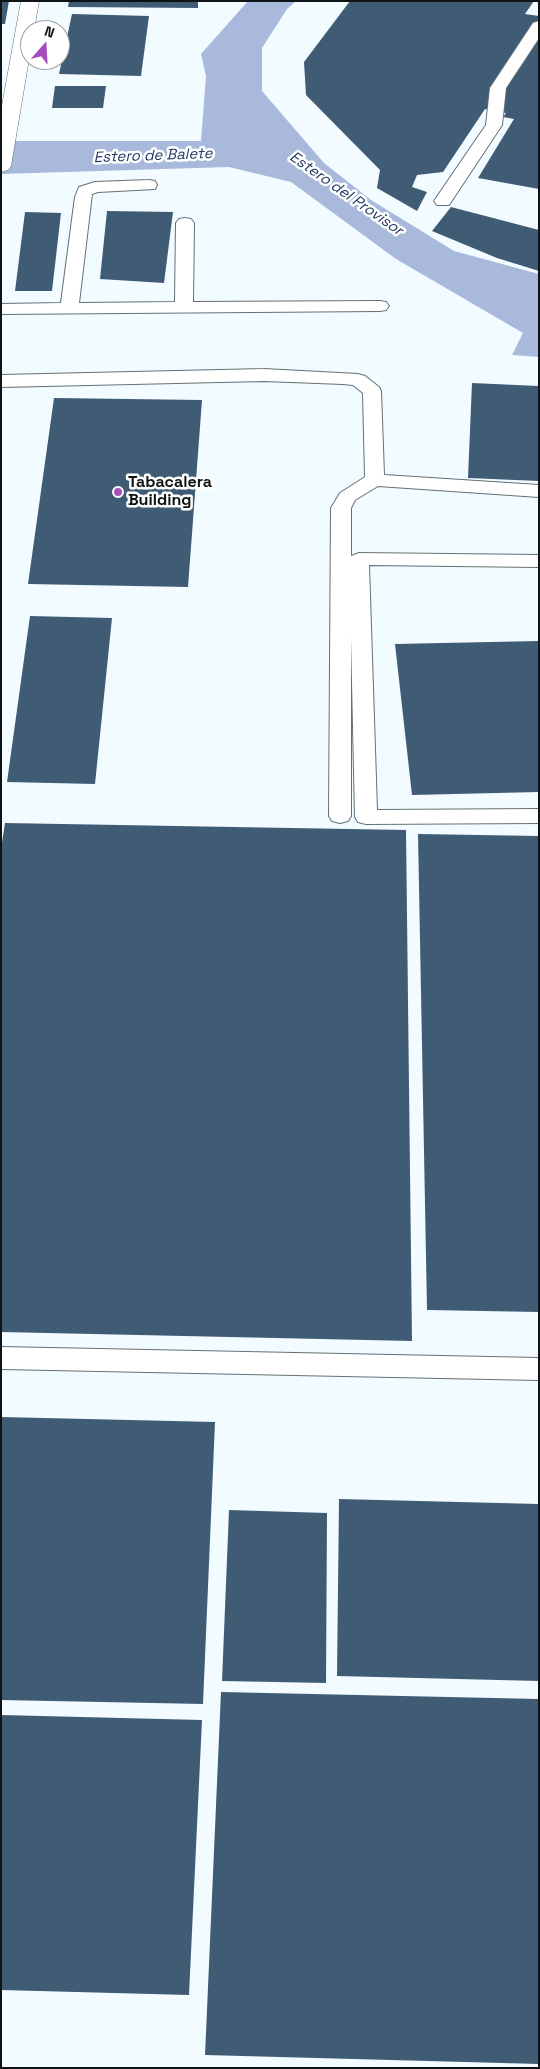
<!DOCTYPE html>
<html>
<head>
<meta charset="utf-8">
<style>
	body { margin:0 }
	#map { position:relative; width:540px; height:2069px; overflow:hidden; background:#f2fbff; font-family:"Space Grotesk",sans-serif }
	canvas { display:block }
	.frame { position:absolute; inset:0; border:2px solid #0e1315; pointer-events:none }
	.north { position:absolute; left:20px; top:20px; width:50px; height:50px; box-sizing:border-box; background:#fff; border:1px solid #9fa1a1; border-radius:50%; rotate:19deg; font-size:14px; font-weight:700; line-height:20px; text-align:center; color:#0e1315 }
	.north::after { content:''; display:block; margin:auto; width:18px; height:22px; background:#a64ebb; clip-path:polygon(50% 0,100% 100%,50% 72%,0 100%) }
</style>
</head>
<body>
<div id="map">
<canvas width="540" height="2069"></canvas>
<div class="frame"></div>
<div class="north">N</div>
</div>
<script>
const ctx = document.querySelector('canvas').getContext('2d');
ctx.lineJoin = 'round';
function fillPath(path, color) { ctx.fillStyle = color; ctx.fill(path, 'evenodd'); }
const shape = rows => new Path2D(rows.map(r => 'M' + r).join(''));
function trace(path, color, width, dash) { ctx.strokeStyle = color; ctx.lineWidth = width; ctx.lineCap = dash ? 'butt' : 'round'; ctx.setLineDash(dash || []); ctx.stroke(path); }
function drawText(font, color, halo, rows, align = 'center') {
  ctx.font = font + ' "Space Grotesk",sans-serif'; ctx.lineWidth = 5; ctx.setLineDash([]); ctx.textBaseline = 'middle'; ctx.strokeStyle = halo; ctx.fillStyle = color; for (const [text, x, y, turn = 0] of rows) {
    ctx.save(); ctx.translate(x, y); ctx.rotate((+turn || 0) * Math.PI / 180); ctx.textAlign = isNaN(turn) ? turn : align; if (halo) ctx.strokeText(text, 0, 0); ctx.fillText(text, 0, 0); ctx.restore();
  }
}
fillPath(shape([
	[248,1,296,1,287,9,262,48,262,91,324,163,371,200,454,251,539,274,539,357,512,355,523,333,396,259,291,182,229,167,1,174,1,141,201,141,206,76,201,54]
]), '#a8b9db');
fillPath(shape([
	[1,1,9,1,5,24,1,24],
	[69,1,198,1,198,8,68,7],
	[350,1,534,1,525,14,539,16,539,189,478,178,514,119,503,117,506,113,485,109,443,172,417,175,412,187,427,192,417,211,377,188,380,170,306,95,304,62],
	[72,14,149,16,141,76,59,74],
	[55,86,106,86,103,108,52,108],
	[451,207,539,230,539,271,497,258,432,231],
	[107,211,173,212,164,283,100,279],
	[25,212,61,213,52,291,15,291],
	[472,383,539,386,539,481,468,478],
	[54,398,202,400,188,587,28,584],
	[30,616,112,618,95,784,7,782],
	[539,641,539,792,412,795,395,644],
	[5,823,406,830,412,1341,1,1332,1,849],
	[418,834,539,836,539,1312,427,1310],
	[1,1417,215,1422,203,1704,1,1700],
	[339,1499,539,1504,539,1681,337,1676],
	[229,1510,327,1513,326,1683,222,1681],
	[221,1692,539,1699,539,2064,205,2055],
	[1,1715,202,1720,189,1995,1,1990]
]), '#405c74');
const service = shape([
	[539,21,539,38,506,88,502,125,449,205,437,205,434,201,486,125,490,88,533,23,539,21],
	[149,180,155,181,157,185,155,189,98,192,92,194,79,303,175,302,176,223,179,219,185,218,191,219,194,223,193,302,380,301,386,302,389,306,386,310,380,311,1,314,1,304,61,303,75,197,79,187,95,182,149,180],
	[264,369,358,374,365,376,379,387,381,391,384,475,539,485,539,497,378,486,355,500,351,508,351,556,359,553,539,555,539,567,369,565,377,810,539,809,539,823,366,824,358,822,355,817,351,637,351,816,348,821,340,823,332,821,329,816,331,508,340,493,365,477,363,393,353,385,343,384,264,381,1,387,1,375,264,369],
	[1,1347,539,1358,539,1380,1,1369,1,1347]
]);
const secondary = shape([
	[21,1,39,1,34,30,30,30,30,53,11,166,8,170,1,172,1,111,21,1]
]);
trace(service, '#647076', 2);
trace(secondary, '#647076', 1);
fillPath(service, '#fff');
fillPath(secondary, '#fff');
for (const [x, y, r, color] of [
	[118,492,5,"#a64ebb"]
]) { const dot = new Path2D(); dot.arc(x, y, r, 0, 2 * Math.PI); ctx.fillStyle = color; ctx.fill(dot); trace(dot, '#fff', 2); }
drawText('italic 15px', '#253965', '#fff', [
	["Estero de Balete",153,156,-2],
	["Estero del Provisor",346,194,35]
]);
drawText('bold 16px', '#0e1315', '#fff', [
	["Tabacalera",128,483],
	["Building",128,501]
], 'left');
</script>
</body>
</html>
